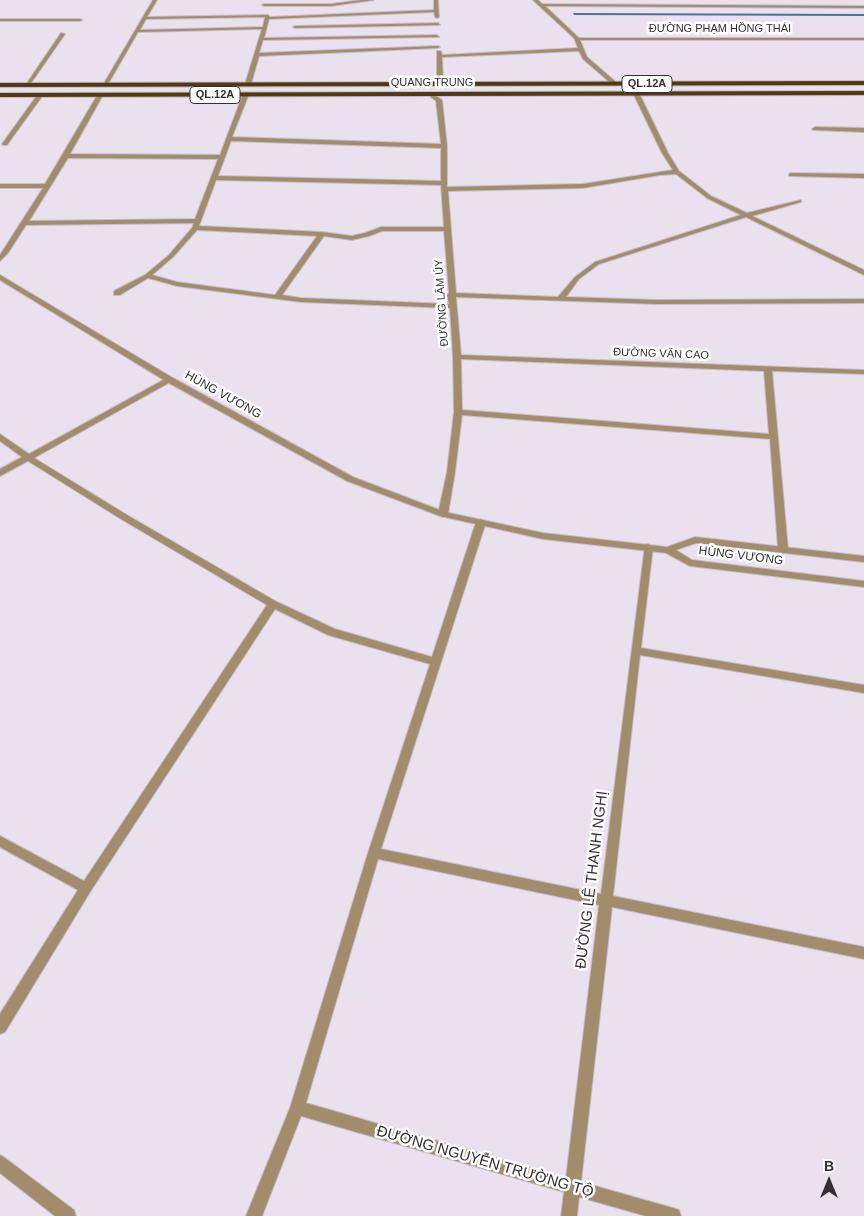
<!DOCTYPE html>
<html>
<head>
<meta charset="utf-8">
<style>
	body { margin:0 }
	#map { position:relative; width:864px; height:1216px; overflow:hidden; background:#ebe0ee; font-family:Helvetica,sans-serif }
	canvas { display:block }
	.north { position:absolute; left:804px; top:1156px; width:50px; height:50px; -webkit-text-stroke:4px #fff; paint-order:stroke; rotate:0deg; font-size:14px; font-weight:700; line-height:20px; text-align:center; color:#332f34 }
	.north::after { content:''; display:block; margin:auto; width:18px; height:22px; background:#332f34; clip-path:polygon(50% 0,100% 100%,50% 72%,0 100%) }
</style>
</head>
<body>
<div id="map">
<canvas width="864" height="1216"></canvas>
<div class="north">B</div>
</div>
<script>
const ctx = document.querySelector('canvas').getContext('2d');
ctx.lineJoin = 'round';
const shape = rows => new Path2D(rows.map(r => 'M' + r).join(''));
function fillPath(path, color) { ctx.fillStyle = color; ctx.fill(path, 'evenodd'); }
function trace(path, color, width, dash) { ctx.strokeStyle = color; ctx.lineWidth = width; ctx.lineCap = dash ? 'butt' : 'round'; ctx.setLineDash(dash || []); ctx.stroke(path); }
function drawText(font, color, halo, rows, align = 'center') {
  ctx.font = font + ' Helvetica,sans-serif'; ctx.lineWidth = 5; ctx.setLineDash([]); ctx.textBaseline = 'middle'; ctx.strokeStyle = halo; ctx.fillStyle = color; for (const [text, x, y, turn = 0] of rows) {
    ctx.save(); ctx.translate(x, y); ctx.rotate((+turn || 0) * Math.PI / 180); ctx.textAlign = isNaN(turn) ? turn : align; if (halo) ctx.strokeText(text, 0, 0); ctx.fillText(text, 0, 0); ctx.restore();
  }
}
fillPath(shape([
	[573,13,864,14,864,16,574,15,573,13]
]), '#4772a1');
const service = shape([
	[61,33,65,34,29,86,25,86,61,33]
]);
const minor = shape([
	[153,0,157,0,147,17,268,15,270,17,434,10,434,0,438,0,439,17,437,18,435,17,434,12,269,19,264,38,437,35,439,37,263,40,259,53,438,46,440,47,438,48,259,56,251,84,248,86,245,84,262,29,138,32,108,84,103,85,153,0],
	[265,17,263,27,140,30,146,19,265,17],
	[361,0,374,0,331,6,264,6,262,5,264,4,331,4,361,0],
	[533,0,538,0,542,4,864,6,864,8,545,6,579,38,864,38,864,40,580,40,587,57,617,83,617,85,613,85,583,59,579,51,442,57,443,79,432,85,428,85,428,83,437,78,437,51,441,51,442,55,578,48,574,38,533,0],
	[0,19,80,19,82,20,80,21,0,21,0,19],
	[438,23,440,25,295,28,293,27,295,26,438,23],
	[636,91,639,93,668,153,679,171,711,196,747,213,801,200,801,202,752,216,864,270,864,275,746,217,599,264,579,279,566,297,657,300,864,299,864,303,657,304,456,297,461,355,864,370,864,374,772,371,788,549,786,551,783,552,778,549,770,439,462,415,455,472,448,514,443,517,440,516,438,514,447,472,454,412,453,357,450,308,301,302,177,286,148,278,120,295,114,295,114,291,145,275,169,255,192,228,194,223,26,225,8,253,0,261,0,255,43,188,0,188,0,184,45,184,98,94,103,95,70,154,220,155,243,94,246,92,249,94,232,137,441,144,436,101,427,94,432,93,442,100,447,146,447,187,583,184,673,170,662,153,633,93,636,91],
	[231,141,441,148,441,181,218,176,231,141],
	[68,158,218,159,195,219,29,221,68,158],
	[676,174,707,198,741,215,595,262,575,277,558,297,456,293,448,191,583,188,660,175,676,174],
	[216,180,441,185,444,227,381,227,365,233,352,236,322,232,199,226,216,180],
	[197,230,317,236,275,295,177,282,152,275,173,257,197,230],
	[382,231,444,231,449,293,447,295,449,304,301,298,282,295,324,236,352,240,369,236,382,231],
	[461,359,764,371,769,434,462,410,461,359],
	[38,94,43,95,7,145,3,145,2,144,38,94],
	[815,127,864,128,864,132,813,130,812,129,815,127],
	[791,173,864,174,864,178,789,176,789,174,791,173],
	[167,378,170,378,174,380,34,458,127,515,277,602,335,629,432,657,476,522,481,519,486,522,381,849,601,894,645,545,648,544,653,547,641,648,864,685,864,693,640,655,613,896,864,947,864,959,612,907,581,1182,673,1208,679,1210,681,1216,646,1216,579,1197,577,1216,561,1216,564,1192,301,1116,262,1216,246,1216,290,1108,368,853,430,664,328,635,275,609,90,892,5,1032,0,1034,0,1014,78,890,0,847,0,836,84,881,267,605,121,519,28,461,0,476,0,469,22,457,0,441,0,434,29,454,167,378],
	[378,859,599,905,566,1178,306,1103,378,859],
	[0,1155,5,1158,74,1210,76,1216,55,1216,0,1173,0,1155]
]);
const tertiary = shape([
	[0,275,173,378,353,477,445,512,543,533,667,547,695,537,864,556,864,562,696,543,676,550,692,560,864,581,864,587,690,566,666,553,543,539,440,516,347,481,167,382,0,280,0,275]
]);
const trunk = shape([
	[864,81,864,85,0,87,0,83,864,81],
	[864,91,864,95,0,97,0,93,864,91]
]);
trace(service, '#c6bdc9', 2);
trace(minor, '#c6bdc9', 2);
trace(tertiary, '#c6bdc9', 2);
trace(trunk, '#c6bdc9', 2);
fillPath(service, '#a18c6b');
fillPath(minor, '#a18c6b');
fillPath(tertiary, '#a18c6b');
fillPath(trunk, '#513a0f');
drawText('11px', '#332f34', '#fff', [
	["ĐƯỜNG PHẠM HỒNG THÁI",720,29],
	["QUANG TRUNG",432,83],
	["ĐƯỜNG LÂM ÚY",442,303,-94],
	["ĐƯỜNG VĂN CAO",661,354,2]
]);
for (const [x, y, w] of [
	[647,84,50],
	[215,95,50]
]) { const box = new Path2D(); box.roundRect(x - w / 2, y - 8.5, w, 17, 4); ctx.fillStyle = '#fff'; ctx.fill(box); trace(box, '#332f34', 1); }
drawText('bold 11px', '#332f34', null, [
	["QL.12A",647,84],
	["QL.12A",215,95]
]);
drawText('12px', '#332f34', '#fff', [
	["HÙNG VƯƠNG",223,395,29],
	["HÙNG VƯƠNG",741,556,7]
]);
drawText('15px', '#332f34', '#fff', [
	["ĐƯỜNG LÊ THANH NGHỊ",592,880,-83],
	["ĐƯỜNG NGUYỄN TRƯỜNG TỘ",485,1162,16]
]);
</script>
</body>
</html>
